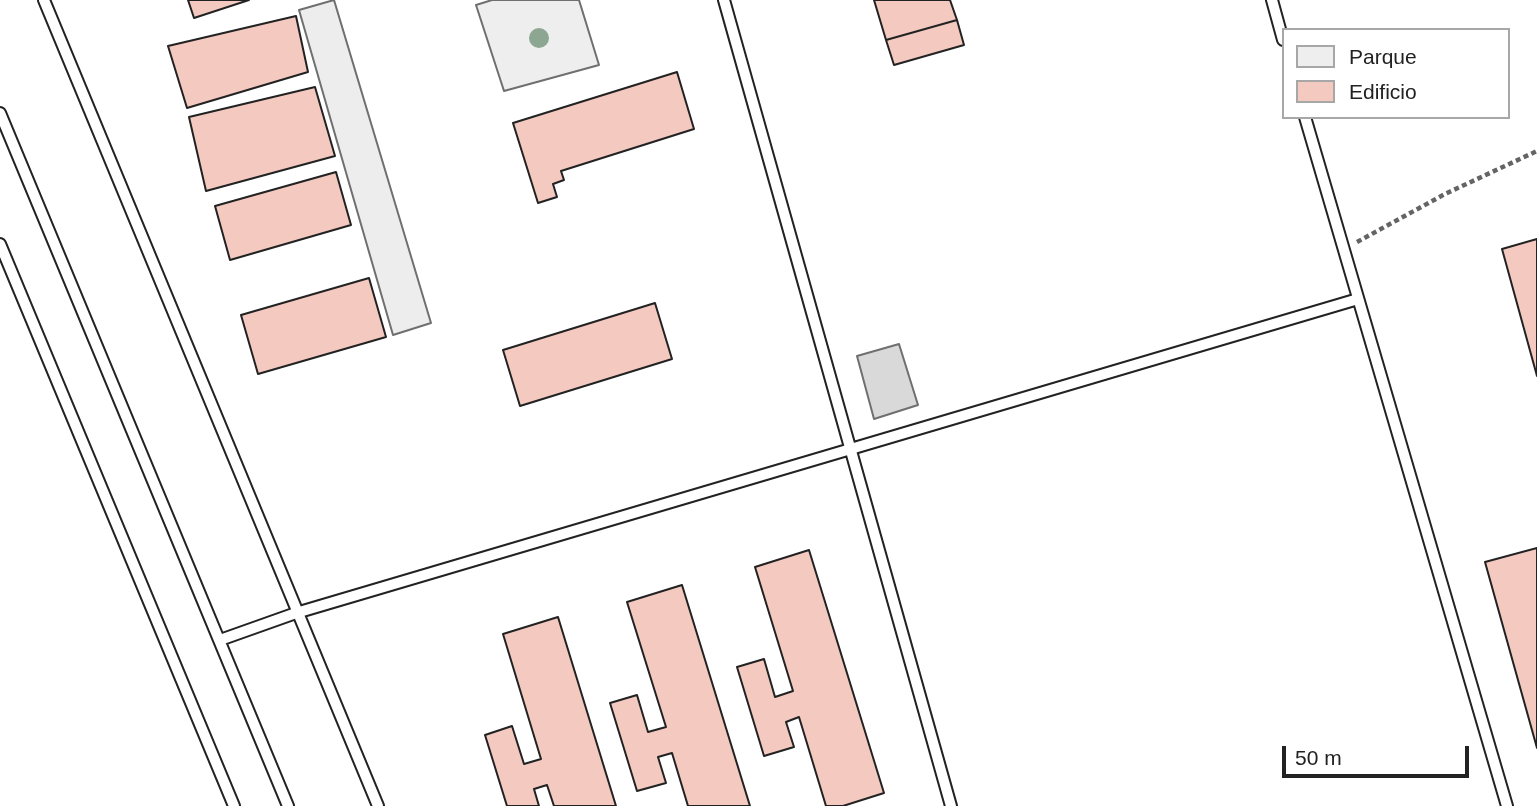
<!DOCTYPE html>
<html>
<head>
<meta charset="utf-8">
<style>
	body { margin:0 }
	#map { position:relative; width:1537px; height:806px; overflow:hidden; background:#fff; font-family:Arial,sans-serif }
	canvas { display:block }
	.legend { position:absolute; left:1282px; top:28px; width:228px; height:91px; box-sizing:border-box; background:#fff; border:2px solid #a7a7a7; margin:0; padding:9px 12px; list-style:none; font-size:21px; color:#222 }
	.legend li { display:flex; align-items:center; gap:14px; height:35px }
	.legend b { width:35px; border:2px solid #a7a7a7 }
	.scale { position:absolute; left:1282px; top:746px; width:187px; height:32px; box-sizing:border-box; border:4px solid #222; border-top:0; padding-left:9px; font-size:21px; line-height:24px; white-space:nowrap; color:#222; -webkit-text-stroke:5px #fff; paint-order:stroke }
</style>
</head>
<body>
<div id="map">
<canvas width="1537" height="806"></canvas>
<ul class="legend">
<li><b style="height:19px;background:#eee"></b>Parque</li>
<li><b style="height:19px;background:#f3c9c0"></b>Edificio</li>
</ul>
<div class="scale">50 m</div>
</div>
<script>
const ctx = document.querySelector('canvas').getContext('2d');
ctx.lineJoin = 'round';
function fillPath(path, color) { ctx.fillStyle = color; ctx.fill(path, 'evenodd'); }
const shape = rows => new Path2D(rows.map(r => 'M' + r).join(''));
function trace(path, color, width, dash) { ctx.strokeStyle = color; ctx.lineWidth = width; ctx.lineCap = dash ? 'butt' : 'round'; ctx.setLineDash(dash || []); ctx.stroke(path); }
const green = shape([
	[492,0,579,0,599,65,504,91,476,5,492,0]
]);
fillPath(green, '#eee');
trace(green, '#6f6f6f', 2);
const parking = shape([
	[334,0,431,323,393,335,299,10,334,0]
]);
fillPath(parking, '#ededed');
trace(parking, '#6f6f6f', 2);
const water = shape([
	[899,344,918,405,874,419,857,356,899,344]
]);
fillPath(water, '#d9d9d9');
trace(water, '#6f6f6f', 2);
const building = shape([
	[188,0,249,0,194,18,188,0],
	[874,0,950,0,957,20,886,40,874,0],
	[296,16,308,72,187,108,168,46,296,16],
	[957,20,964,45,894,65,886,40,957,20],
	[677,72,694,129,561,171,564,180,553,184,557,197,538,203,513,123,677,72],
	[315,87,335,156,206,191,189,117,315,87],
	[336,172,351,225,230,260,215,206,336,172],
	[1537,239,1537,376,1502,249,1537,239],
	[369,278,386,337,258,374,241,315,369,278],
	[655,303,672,359,520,406,503,350,655,303],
	[1537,548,1537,748,1485,562,1537,548],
	[809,550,884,793,843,806,826,806,799,717,786,722,794,747,764,756,737,667,764,659,775,697,793,691,755,567,809,550],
	[682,585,750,806,688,806,672,753,658,757,666,783,637,791,610,703,637,695,648,732,666,727,627,602,682,585],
	[558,617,616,806,554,806,547,785,534,789,539,806,507,806,485,735,512,726,524,764,541,759,503,634,558,617]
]);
fillPath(building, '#f3c9c0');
trace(building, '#222', 2);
const lane = shape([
	[44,0,378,806],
	[724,0,951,806],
	[1272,0,1283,40],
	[0,113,288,806],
	[1305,117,1507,806],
	[0,244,234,806],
	[220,640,296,613,1358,299]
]);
trace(lane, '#222', 14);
trace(shape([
	[1357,242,1445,194,1537,151]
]), '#646464', 4.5, [5, 3.5]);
trace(lane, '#fff', 10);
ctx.fillStyle = '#8da692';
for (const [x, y] of [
	[539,38]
]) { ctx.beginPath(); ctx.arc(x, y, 10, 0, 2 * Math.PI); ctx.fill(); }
</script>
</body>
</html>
